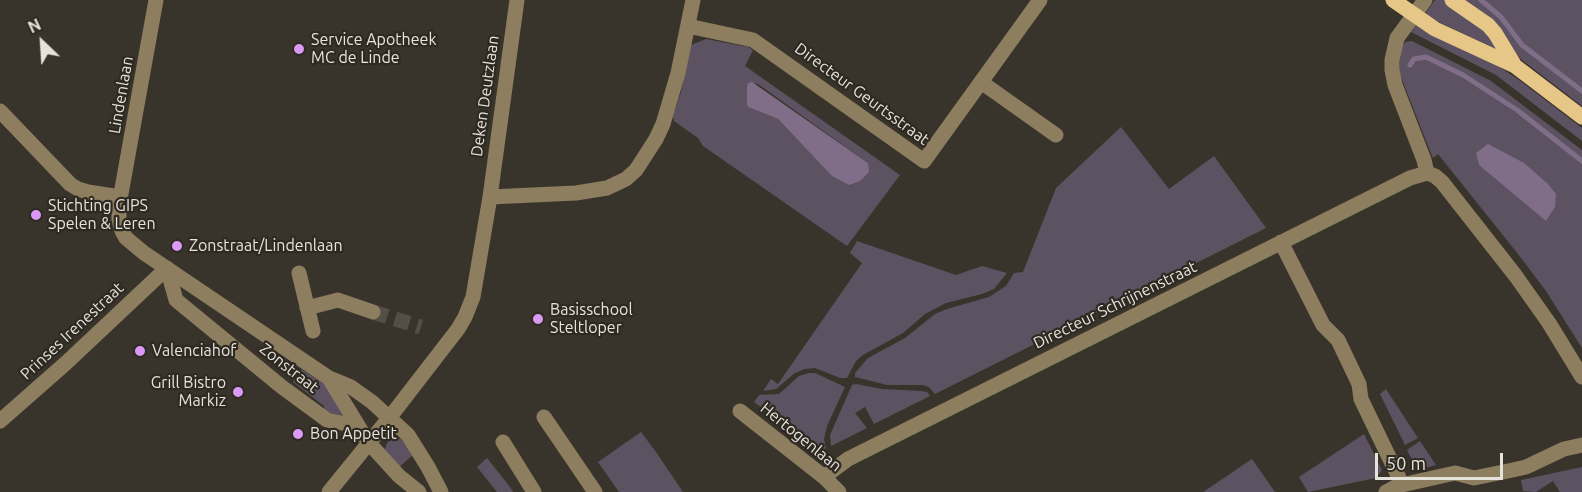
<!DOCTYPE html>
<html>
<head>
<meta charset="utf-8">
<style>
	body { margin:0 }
	#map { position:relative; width:1582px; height:492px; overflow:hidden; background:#39342b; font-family:Ubuntu,sans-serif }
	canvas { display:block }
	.north { position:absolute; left:12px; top:12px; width:60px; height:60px; -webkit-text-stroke:4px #2f2a21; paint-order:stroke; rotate:335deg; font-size:16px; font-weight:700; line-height:24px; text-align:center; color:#e6e3dd }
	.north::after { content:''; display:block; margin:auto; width:21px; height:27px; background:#e6e3dd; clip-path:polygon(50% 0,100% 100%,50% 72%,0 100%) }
	.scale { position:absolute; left:1375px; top:453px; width:128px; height:27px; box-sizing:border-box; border:3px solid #e6e3dd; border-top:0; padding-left:8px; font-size:18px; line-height:21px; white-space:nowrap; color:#e6e3dd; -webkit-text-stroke:4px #2f2a21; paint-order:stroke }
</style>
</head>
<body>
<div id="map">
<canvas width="1582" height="492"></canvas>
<div class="north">N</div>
<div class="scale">50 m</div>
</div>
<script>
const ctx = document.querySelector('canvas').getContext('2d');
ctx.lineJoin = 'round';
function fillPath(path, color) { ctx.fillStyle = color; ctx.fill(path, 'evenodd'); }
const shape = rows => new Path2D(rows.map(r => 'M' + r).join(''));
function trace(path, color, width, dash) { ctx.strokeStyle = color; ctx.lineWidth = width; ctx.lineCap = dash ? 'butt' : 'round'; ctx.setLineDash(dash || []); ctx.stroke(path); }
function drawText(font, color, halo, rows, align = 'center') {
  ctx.font = font + ' Ubuntu,sans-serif'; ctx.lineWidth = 4.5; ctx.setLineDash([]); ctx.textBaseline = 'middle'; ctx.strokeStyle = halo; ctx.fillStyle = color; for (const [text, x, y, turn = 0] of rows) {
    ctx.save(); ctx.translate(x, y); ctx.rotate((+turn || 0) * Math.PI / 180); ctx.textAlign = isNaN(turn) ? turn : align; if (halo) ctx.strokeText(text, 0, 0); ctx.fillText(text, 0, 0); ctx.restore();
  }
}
fillPath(shape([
	[1435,0,1445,0,1478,24,1504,53,1424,15],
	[1460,0,1582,0,1582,106,1522,60],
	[1418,22,1492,62,1519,80,1582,128,1582,141,1496,75,1411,32],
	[706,39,748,47,753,50,745,66,900,175,847,246,703,146,698,138,674,121,673,116,681,92,691,45],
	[748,83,758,84,868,163,804,146,778,119,748,107,747,100],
	[1412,41,1491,81,1582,150,1582,348,1546,291,1518,254,1438,154,1433,158,1432,156,1399,72,1401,49,1405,42],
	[1121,127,1169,189,1214,156,1266,228,935,394,929,387,923,385,887,385,855,377,855,373,868,358,905,338,935,314,947,309,989,297,1006,286,1014,273,1023,272,1056,188],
	[857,241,956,275,982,266,1007,273,994,289,982,294,946,303,925,314,903,333,863,355,856,361,847,378,840,378,815,368,805,369,795,373,776,389,763,391,771,379,778,384,862,263,850,253],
	[301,369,325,384,347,416,324,412,324,406,293,382],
	[809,373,815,373,845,387,827,426,824,439,826,448,820,451,754,402,759,395,779,394,799,376],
	[856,384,882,389,920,391,927,392,930,396,874,424,865,407,855,413,867,428,831,446,830,435,852,385],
	[1386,389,1418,438,1405,445,1380,394],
	[641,432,656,452,683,492,619,492,598,462],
	[1364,434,1382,470,1376,478,1308,492,1299,477],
	[394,438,401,439,414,454,397,469,384,451,388,441],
	[1420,441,1436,465,1425,468,1413,462,1407,450],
	[487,458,510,487,513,492,497,492,477,467],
	[1252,459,1275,492,1203,492],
	[1582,467,1582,492,1560,492,1553,481,1536,492,1523,491,1521,480]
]), '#5c5261');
fillPath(shape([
	[752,82,868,163,869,172,860,181,849,185,832,176,778,119,748,107,747,105,747,87,748,83],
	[1488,144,1524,163,1548,184,1556,194,1555,207,1546,221,1479,165,1476,153]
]), '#806e88');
trace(shape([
	[1481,0,1501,17,1522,45,1582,91],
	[1410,65,1414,59,1426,57,1463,75,1517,110,1582,161]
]), '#806e88', 5);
trace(shape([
	[373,312,421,327]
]), '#534e46', 15, [15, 8]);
trace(shape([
	[156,0,119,205,119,220,122,231,126,238,144,253,329,378,351,387,372,402,408,435,428,467,441,492],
	[1425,0,1397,38,1392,60,1392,70,1395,85,1424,160,1427,173],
	[688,26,753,40,924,161,1040,0],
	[981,82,1056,135],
	[0,111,70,184,78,189,88,192,120,197],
	[1427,173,1435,176,1442,182,1515,275,1549,323,1582,377],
	[490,197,517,0],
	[1281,242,1323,325,1338,340,1359,384,1361,399,1402,484],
	[167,268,176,300,282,387,327,420,357,426],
	[299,273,313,331],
	[307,308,338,300,373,312],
	[329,378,368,442,399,476,419,492],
	[740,411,824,477,839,492],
	[544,417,595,492],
	[0,421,66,363,167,268],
	[503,442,534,492],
	[824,477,848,459,1410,178,1427,173],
	[329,492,390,417,458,329,465,317,473,297,490,197,576,193,607,188,626,179,636,170,656,139,663,124,678,73,693,0],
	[1386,492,1397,486,1455,473,1474,478,1508,471,1526,467,1564,449,1582,445]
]), '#8e7e60', 15);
trace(shape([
	[1393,0,1435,29,1515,66,1582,117],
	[1452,0,1488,25,1495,33,1515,66]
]), '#e7c787', 15);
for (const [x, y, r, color] of [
	[299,49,6,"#db99f6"],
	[36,215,6,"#db99f6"],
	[177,246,6,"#db99f6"],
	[538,319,6,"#db99f6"],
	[140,351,6,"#db99f6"],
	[238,392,6,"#db99f6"],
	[298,434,6,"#db99f6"]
]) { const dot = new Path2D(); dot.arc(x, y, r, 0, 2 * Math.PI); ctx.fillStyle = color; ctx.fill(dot); trace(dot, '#2f2a21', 2); }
drawText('16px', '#e6e3dd', '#2f2a21', [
	["Service Apotheek",311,40],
	["MC de Linde",311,58],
	["Stichting GIPS",48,206],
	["Spelen & Leren",48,224],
	["Zonstraat/Lindenlaan",189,246],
	["Basisschool",550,310],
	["Steltloper",550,328],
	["Valenciahof",152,351],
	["Grill Bistro",226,383,"right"],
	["Markiz",226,401,"right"],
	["Bon Appetit",310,434]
], 'left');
drawText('16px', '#e6e3dd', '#2f2a21', [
	["Directeur Geurtsstraat",862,94,36],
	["Lindenlaan",121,95,-80],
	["Deken Deutzlaan",485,96,-82],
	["Directeur Schrijnenstraat",1115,305,-26],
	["Prinses Irenestraat",72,331,-43],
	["Zonstraat",289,368,38],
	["Hertogenlaan",801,437,39]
]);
</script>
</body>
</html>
